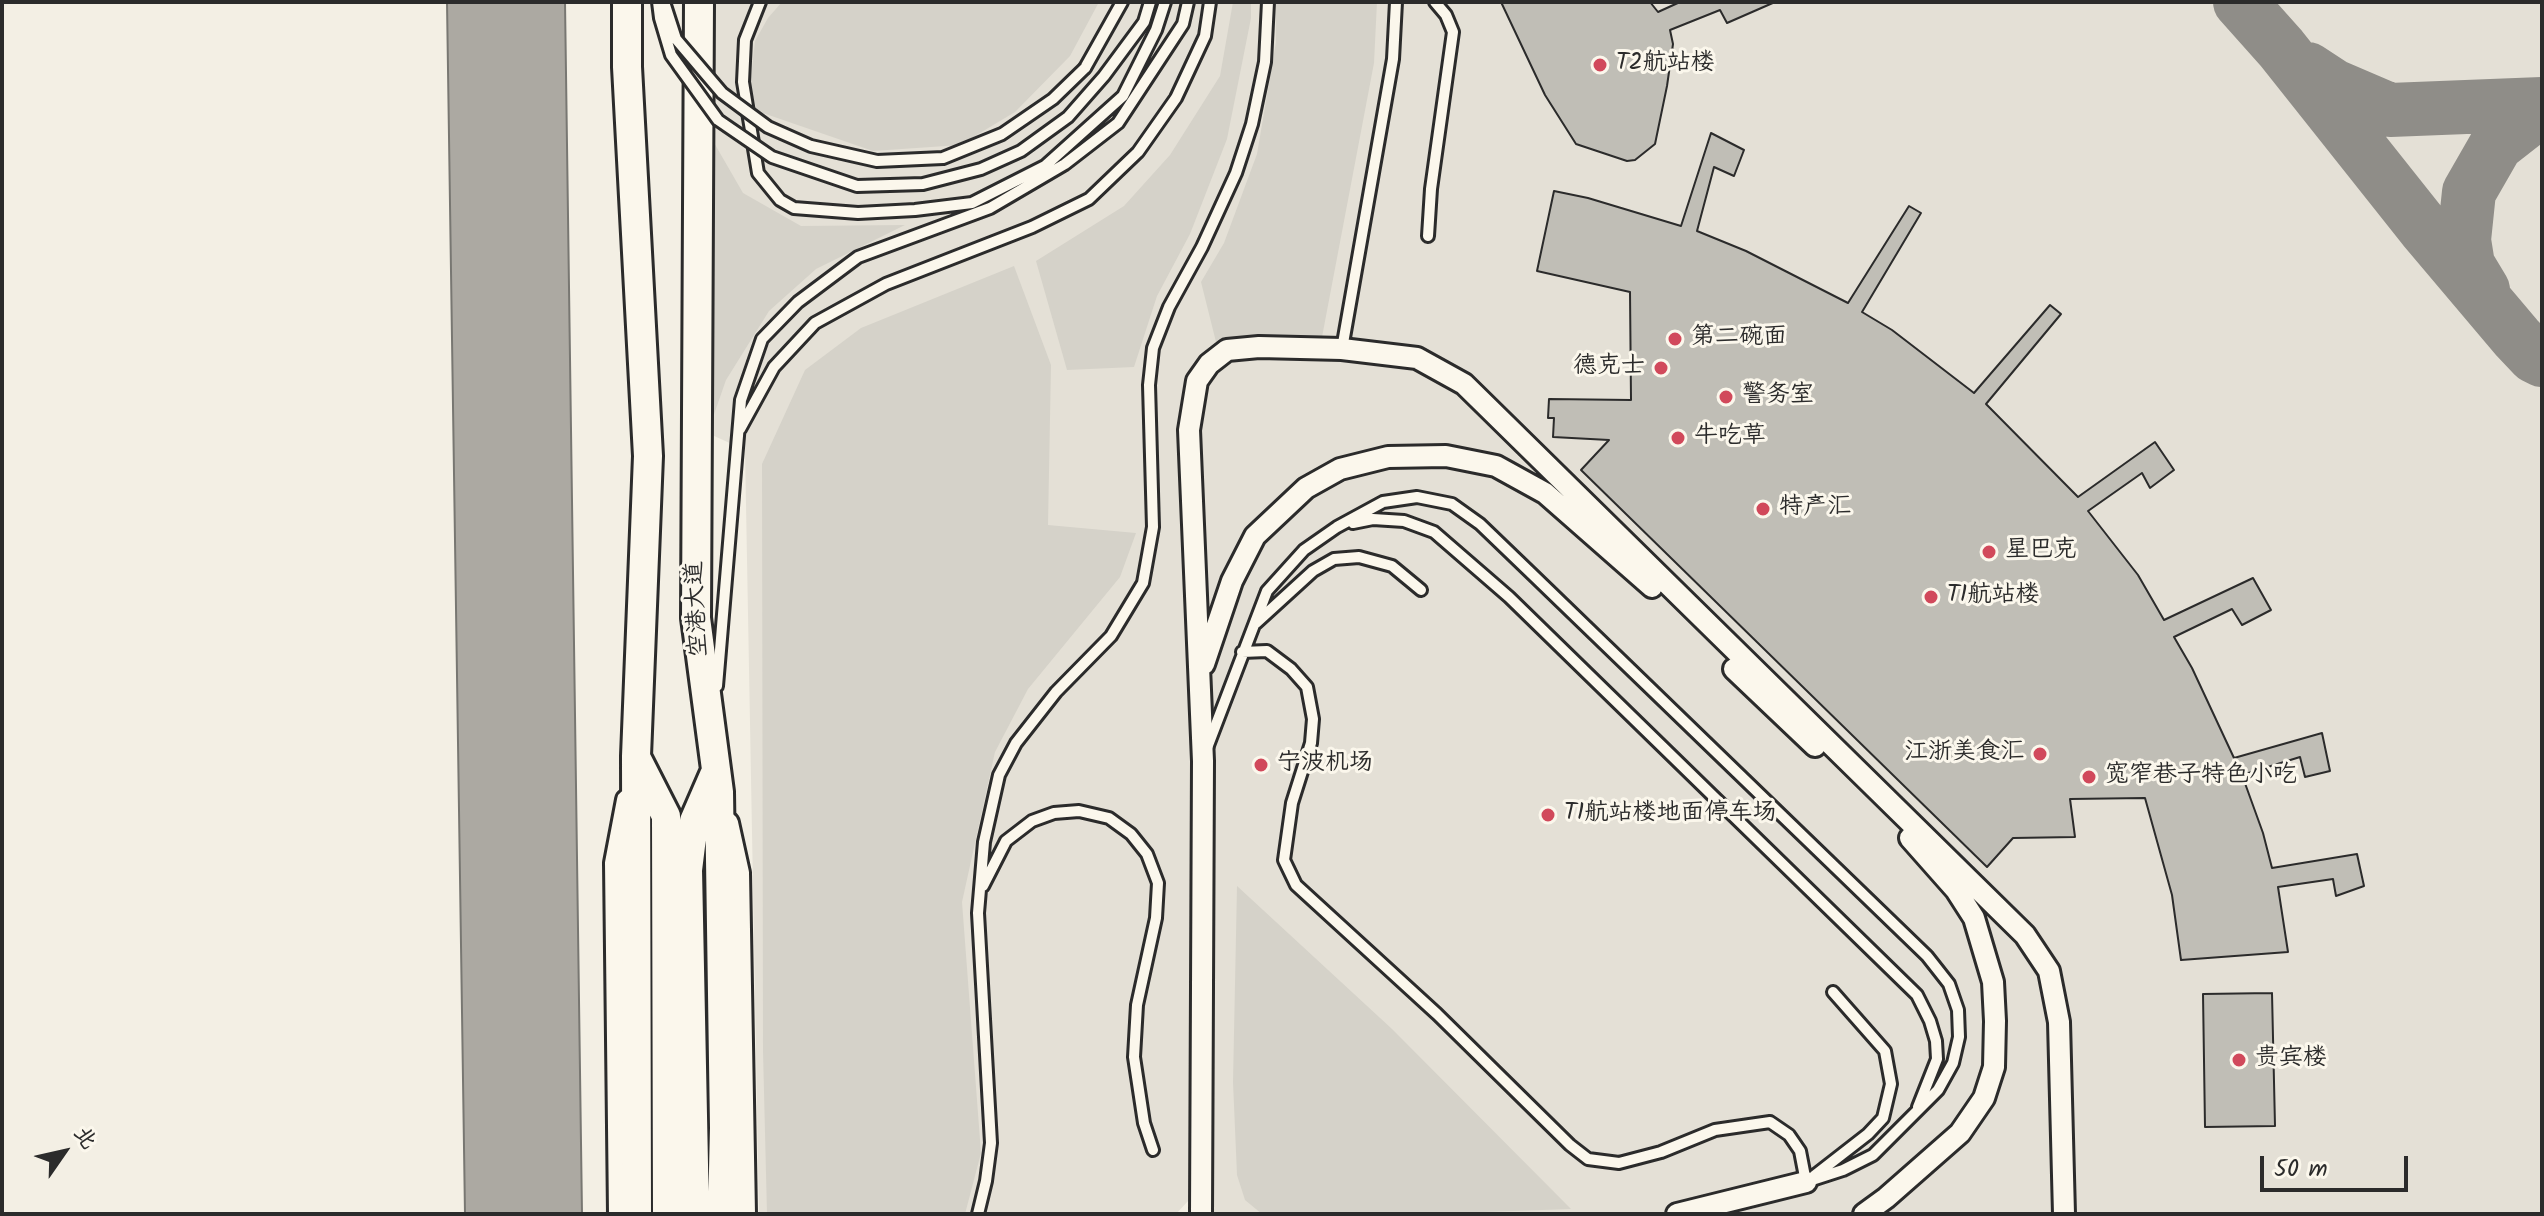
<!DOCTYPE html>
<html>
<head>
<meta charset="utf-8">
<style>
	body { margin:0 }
	#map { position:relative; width:2544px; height:1216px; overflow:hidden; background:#f3efe4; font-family:Kalam,"LXGW WenKai TC",sans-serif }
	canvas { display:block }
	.frame { position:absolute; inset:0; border:4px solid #2b2b2b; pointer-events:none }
	.north { position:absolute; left:24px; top:1112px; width:80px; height:80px; -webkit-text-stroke:6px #fbf7ec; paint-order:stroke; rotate:56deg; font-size:22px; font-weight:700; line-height:32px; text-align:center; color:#2b2b2b }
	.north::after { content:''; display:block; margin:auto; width:28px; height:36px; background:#2b2b2b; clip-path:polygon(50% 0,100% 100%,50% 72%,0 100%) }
	.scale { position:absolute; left:2260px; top:1156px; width:148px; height:36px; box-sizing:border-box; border:4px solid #2b2b2b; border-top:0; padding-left:10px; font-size:24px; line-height:28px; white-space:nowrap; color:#2b2b2b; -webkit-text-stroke:6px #fbf7ec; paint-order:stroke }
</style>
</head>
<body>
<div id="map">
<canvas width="2544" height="1216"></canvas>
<div class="frame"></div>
<div class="north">北</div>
<div class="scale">50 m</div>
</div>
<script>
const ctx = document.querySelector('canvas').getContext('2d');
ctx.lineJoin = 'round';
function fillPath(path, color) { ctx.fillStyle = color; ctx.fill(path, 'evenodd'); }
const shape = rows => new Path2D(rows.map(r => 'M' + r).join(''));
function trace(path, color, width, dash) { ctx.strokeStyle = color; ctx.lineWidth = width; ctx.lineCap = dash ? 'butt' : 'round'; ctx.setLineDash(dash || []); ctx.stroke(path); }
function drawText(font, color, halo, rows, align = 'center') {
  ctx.font = font + ' Kalam,"LXGW WenKai TC",sans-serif'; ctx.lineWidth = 6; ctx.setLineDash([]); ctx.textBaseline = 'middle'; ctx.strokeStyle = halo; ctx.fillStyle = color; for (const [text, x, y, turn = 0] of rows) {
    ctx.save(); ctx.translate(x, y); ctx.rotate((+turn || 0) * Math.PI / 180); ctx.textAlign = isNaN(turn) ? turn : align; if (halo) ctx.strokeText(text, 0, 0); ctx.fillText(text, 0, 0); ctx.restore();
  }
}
fillPath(shape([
	[701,2,2542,2,2542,1214,1207,1214,1189,1200,1176,1214,759,1214,745,450,701,430]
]), '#e4e0d6');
fillPath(shape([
	[782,2,1099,2,1070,56,1015,112,960,145,873,151,757,111,750,86,755,41,768,18],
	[1233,2,1251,2,1251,18,1227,139,1190,234,1157,296,1134,367,1067,370,1036,261,1124,206,1170,155,1220,76],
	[1276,2,1377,2,1374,63,1322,337,1280,335,1216,342,1201,282,1224,243,1257,154,1276,42],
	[713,141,743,193,801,226,905,225,816,269,769,311,726,380,711,423],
	[1014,266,1051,365,1048,525,1136,533,1120,577,1028,689,995,752,962,902,981,1153,965,1214,767,1214,763,1051,762,464,805,370,861,328],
	[1237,886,1392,1029,1571,1209,1426,1214,1262,1214,1245,1200,1237,1175,1233,1082]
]), '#d5d2c9');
const water = shape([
	[447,2,565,2,582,1214,465,1214,447,2]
]);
fillPath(water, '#aca9a2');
trace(water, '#787772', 2);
trace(shape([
	[2240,2,2281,48,2424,228,2517,338,2534,356,2542,360],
	[2308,69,2334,86,2390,110,2542,104],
	[2483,290,2468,265,2464,240,2469,192,2496,145,2542,109]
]), '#8f8d88', 54);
const building = shape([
	[1501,2,1650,2,1658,12,1680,2,1775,2,1727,23,1720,10,1670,30,1673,44,1667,86,1655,144,1635,160,1627,161,1576,144,1545,95,1501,2],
	[1711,133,1744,150,1734,176,1714,167,1697,231,1746,251,1848,303,1909,206,1921,213,1862,312,1892,330,1974,393,2050,305,2061,314,1986,404,2078,497,2155,442,2174,470,2150,488,2142,473,2088,511,2138,575,2164,620,2253,578,2271,610,2242,625,2232,609,2174,637,2192,668,2234,758,2322,733,2330,771,2305,777,2300,757,2242,775,2263,833,2272,868,2357,854,2364,886,2336,896,2333,879,2278,887,2288,952,2181,960,2172,895,2145,798,2070,799,2075,837,2013,838,1987,867,1581,470,1609,440,1553,437,1554,418,1548,418,1549,399,1631,400,1630,292,1537,271,1554,191,1588,198,1681,226,1711,133],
	[2272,993,2275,1126,2205,1127,2203,994,2272,993]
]);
fillPath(building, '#c0beb6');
trace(building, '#2b2b2b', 2);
const service = shape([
	[760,2,745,40,743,82,758,173,780,200,794,208,858,213,915,210,972,203,1045,166,1123,96,1156,30,1165,2],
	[1085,68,1122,2],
	[1428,236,1431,189,1453,32,1446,15,1435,2],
	[1342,349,1393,59,1396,2],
	[740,429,774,367,815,323,886,284,1032,227,1089,199,1138,152,1176,98,1205,36,1210,2],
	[1353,523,1373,519,1404,521,1434,532,1509,597,1917,995,1930,1021,1936,1041,1937,1059,1918,1107],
	[1256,623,1313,571,1334,559,1359,557,1392,566,1421,590],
	[1242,652,1267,651,1291,669,1307,687,1313,719,1311,743,1292,803,1284,860,1296,885,1437,1014,1570,1145,1588,1159,1619,1163,1661,1152,1715,1130,1770,1122,1789,1135,1800,1151,1806,1182],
	[717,686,741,400,762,339,798,302,858,257,990,208,1065,164,1118,123,1183,24,1188,2],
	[1207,748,1267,591,1304,550,1337,527,1383,502,1417,497,1452,504,1480,524,1534,576,1927,956,1949,984,1958,1010,1959,1037,1953,1063,1938,1090,1873,1155,1843,1170,1806,1182],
	[983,886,1006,841,1032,821,1054,813,1079,811,1109,818,1131,834,1147,854,1158,883,1156,918,1137,1005,1134,1057,1144,1123,1153,1150],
	[1814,1176,1868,1134,1883,1118,1891,1084,1885,1051,1833,992],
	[978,1214,986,1181,991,1143,978,913,984,842,999,775,1016,743,1056,692,1111,636,1143,583,1153,527,1149,385,1153,348,1169,307,1202,247,1236,173,1252,124,1265,62,1268,2]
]);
const minor = shape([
	[1204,664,1232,581,1255,536,1306,488,1340,469,1388,457,1446,456,1496,466,1545,493,1652,587],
	[1734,669,1815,746],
	[728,823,739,873,745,1214],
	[619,1214,615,863,627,800],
	[1201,1214,1203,761,1189,430,1197,381,1209,364,1227,350,1259,347,1342,349,1417,358,1464,384,2025,935,2049,971,2059,1022,2064,1214],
	[1677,1214,1806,1182],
	[1864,1214,1886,1198,1960,1133,1984,1098,1994,1067,1995,1021,1993,982,1974,918,1956,890,1910,838]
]);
const secondary = shape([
	[627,2,627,67,648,456,636,756,637,1214],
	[699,2,696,618,719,792,724,1128,722,1214],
	[638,761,666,816,667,1214],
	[695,1214,688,870,694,821,714,775]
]);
trace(service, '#2b2b2b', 16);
trace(minor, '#2b2b2b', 26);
trace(secondary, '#2b2b2b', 34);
trace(service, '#fbf7ec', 10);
trace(minor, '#fbf7ec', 20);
trace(secondary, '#fbf7ec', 28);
const serviceBridge = shape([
	[658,2,660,18,671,55,718,120,772,157,857,186,923,184,981,169,1021,151,1068,117,1104,76,1144,22,1150,2],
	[664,2,676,39,722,93,768,127,811,146,877,161,943,158,1002,134,1053,99,1085,68]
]);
trace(serviceBridge, '#2b2b2b', 16, []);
trace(serviceBridge, '#fbf7ec', 10);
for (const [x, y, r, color] of [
	[1600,65,8,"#d1495b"],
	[1675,339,8,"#d1495b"],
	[1661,368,8,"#d1495b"],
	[1726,397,8,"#d1495b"],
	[1678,438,8,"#d1495b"],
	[1763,509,8,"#d1495b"],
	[1989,552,8,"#d1495b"],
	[1931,597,8,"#d1495b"],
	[2040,754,8,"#d1495b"],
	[1261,765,8,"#d1495b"],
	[2089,777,8,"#d1495b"],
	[1548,815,8,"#d1495b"],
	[2239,1060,8,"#d1495b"]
]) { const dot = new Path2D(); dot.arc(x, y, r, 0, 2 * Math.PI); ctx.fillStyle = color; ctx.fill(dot); trace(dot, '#fbf7ec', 3); }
drawText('24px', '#2b2b2b', '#fbf7ec', [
	["T2航站楼",1616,65],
	["第二碗面",1691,339],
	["德克士",1645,368,"right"],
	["警务室",1742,397],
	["牛吃草",1694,438],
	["特产汇",1779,509],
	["星巴克",2005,552],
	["T1航站楼",1947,597],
	["江浙美食汇",2024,754,"right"],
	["宁波机场",1277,765],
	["宽窄巷子特色小吃",2105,777],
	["T1航站楼地面停车场",1564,815],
	["贵宾楼",2255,1060]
], 'left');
drawText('24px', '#2b2b2b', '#fbf7ec', [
	["空港大道",699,609,-93]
]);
</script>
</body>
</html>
